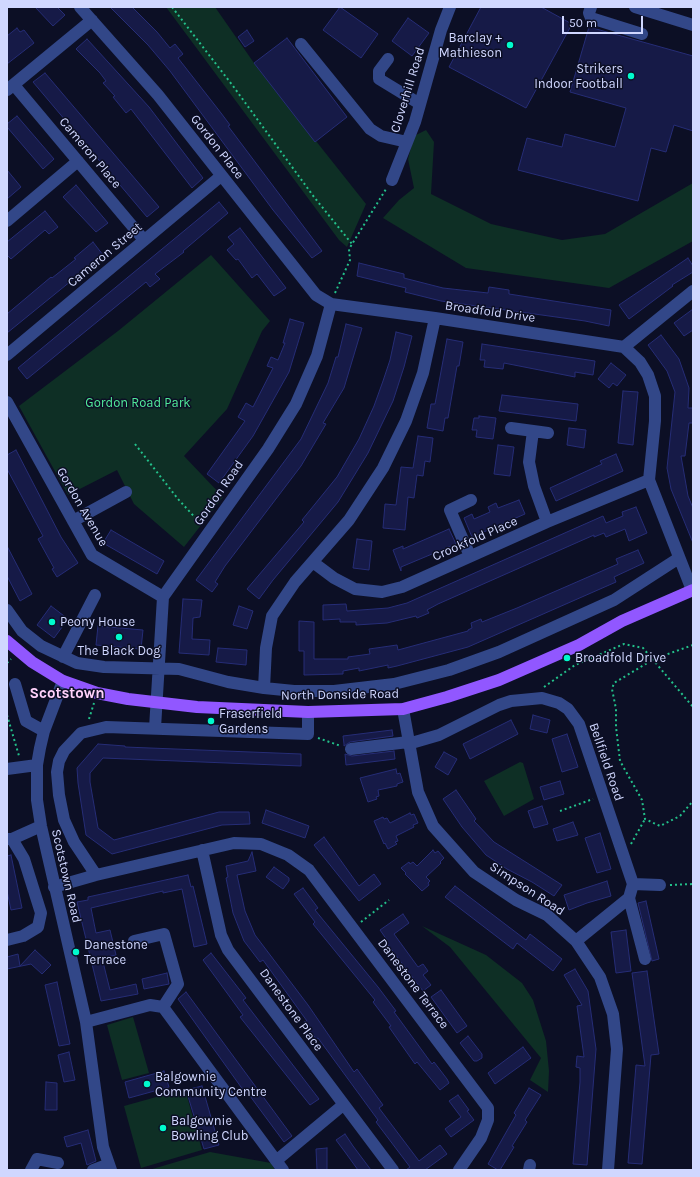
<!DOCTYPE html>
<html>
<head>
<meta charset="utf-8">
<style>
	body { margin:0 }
	#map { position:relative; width:700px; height:1177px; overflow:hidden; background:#0c0f25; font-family:Karla,sans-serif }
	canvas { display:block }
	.frame { position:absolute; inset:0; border:8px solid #d0d7ff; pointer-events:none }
	.scale { position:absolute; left:562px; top:16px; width:81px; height:18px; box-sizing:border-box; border:2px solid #d0d7ff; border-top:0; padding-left:5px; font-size:12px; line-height:14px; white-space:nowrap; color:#d0d7ff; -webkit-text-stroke:3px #0c0f25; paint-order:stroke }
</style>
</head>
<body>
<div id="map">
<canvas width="700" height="1177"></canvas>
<div class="frame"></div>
<div class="scale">50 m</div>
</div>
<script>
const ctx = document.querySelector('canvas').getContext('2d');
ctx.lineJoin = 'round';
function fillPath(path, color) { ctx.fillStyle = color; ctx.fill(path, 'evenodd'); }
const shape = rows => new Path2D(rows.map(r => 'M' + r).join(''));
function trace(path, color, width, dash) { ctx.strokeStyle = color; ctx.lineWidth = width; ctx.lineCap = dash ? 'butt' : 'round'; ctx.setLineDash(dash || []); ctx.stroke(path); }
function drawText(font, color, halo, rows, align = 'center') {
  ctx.font = font + ' Karla,sans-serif'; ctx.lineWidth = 3; ctx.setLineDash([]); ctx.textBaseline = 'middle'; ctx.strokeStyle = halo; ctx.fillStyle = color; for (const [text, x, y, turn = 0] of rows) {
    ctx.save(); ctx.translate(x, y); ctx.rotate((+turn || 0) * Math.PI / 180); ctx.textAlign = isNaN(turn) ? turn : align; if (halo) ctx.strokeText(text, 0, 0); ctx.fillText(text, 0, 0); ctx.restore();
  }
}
fillPath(shape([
	[166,7,215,7,254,63,366,204,347,247,339,240],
	[426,130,434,142,431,194,491,224,562,240,605,234,693,183,693,241,609,288,466,268,383,218,399,200,414,188,408,159,414,136],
	[211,255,270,321,262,331,227,409,184,456,223,497,184,547,134,504,117,470,68,495,19,406,118,331],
	[520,762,523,763,534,799,504,816,484,781],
	[422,926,486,955,522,983,533,1000,546,1041,549,1071,548,1092,530,1080,541,1058,450,947],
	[133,1017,149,1073,122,1080,107,1025],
	[185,1089,202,1150,141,1168,124,1106],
	[210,1152,271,1163,275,1170,149,1170]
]), '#0e2f25');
const building = shape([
	[35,7,57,7,65,15,53,26,35,7],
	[110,7,132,7,157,32,170,48,175,44,183,54,178,58,221,113,230,125,228,126,322,251,312,258,273,210,170,71,148,45,110,7],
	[340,7,378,34,361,58,323,30,340,7],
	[481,7,541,7,572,24,526,108,449,67,481,7],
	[408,18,429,33,412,56,392,41,408,18],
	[589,27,693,56,693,131,674,125,666,152,651,148,638,201,518,170,527,138,562,147,565,134,615,147,626,108,570,92,589,27],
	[17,28,20,32,24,30,34,43,7,64,7,36,17,28],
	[247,30,254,41,245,47,238,37,247,30],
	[287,38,347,117,315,142,254,63,287,38],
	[87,39,149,107,203,178,192,188,131,109,126,113,113,97,115,96,103,83,106,81,100,73,76,49,87,39],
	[45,73,159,207,147,217,33,82,45,73],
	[17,116,54,159,43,169,7,127,7,124,17,116],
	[7,170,21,187,7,199,7,170],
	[76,185,108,223,96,232,63,197,76,185],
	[219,202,228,213,183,251,184,252,155,274,160,279,150,287,146,282,27,379,18,368,219,202],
	[45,211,58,227,49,234,45,230,11,259,7,255,7,242,45,211],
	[240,228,286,288,274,296,257,274,252,278,238,259,236,260,227,250,234,244,228,237,240,228],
	[93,242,103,255,7,333,7,314,51,277,52,278,76,259,74,258,93,242],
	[688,258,693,266,693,272,672,285,673,286,629,319,619,305,688,258],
	[359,263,404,274,404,278,443,288,488,293,489,287,509,290,509,294,611,310,609,326,585,321,441,301,405,292,406,288,357,276,359,263],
	[693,309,693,330,684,336,674,323,693,309],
	[290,319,304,323,289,372,253,436,219,483,207,474,245,421,238,417,246,403,253,407,273,368,267,366,271,357,278,360,285,343,283,343,290,319],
	[346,324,362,328,344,388,323,423,326,424,301,466,225,566,215,582,218,584,212,592,196,580,301,439,328,383,336,357,338,357,346,324],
	[396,332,412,336,404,367,393,401,368,453,338,502,273,580,259,599,247,589,304,522,302,520,337,477,359,439,374,406,383,381,390,360,396,332],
	[661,335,679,359,689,388,688,408,693,408,693,423,689,423,685,456,681,456,688,496,693,508,693,543,671,489,667,468,675,392,667,371,648,345,661,335],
	[447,339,463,342,459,366,457,366,448,418,445,418,443,431,427,428,431,404,435,404,447,339],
	[482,344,595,361,593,375,575,372,575,377,504,363,503,369,484,367,485,360,480,360,482,344],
	[611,363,626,375,617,386,613,383,609,388,598,379,611,363],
	[623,391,638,392,633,445,618,443,623,391],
	[502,395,578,404,576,421,499,411,502,395],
	[479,416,496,418,493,439,476,437,477,430,472,430,474,418,479,418,479,416],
	[569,428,586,430,584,448,567,445,569,428],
	[418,436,433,438,430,462,425,461,423,476,417,475,414,498,408,497,405,530,383,528,385,504,396,505,401,467,413,468,418,436],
	[498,445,514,447,510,476,494,474,498,445],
	[16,450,61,537,78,563,57,577,52,569,54,568,38,539,43,536,7,469,7,455,16,450],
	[616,454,623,471,556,501,550,488,602,464,600,461,616,454],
	[519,500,525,514,472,537,464,518,472,514,474,519,490,512,488,507,496,503,498,508,519,500],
	[636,507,647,533,629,541,625,529,606,537,604,533,594,537,594,535,438,604,427,610,429,613,417,618,416,616,387,623,356,625,356,622,340,622,340,619,323,620,323,605,346,604,347,611,388,608,407,603,603,516,606,523,623,516,622,512,636,507],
	[449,529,456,544,401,567,401,571,393,550,403,546,403,549,449,529],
	[111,530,164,561,157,574,103,543,111,530],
	[357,539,372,541,369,570,353,568,357,539],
	[7,546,32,594,20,601,7,576,7,546],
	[638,550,644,563,614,577,616,582,468,647,397,666,388,668,388,665,359,671,359,668,343,671,343,674,304,675,304,651,299,651,299,621,314,622,314,659,348,659,348,657,370,654,369,649,397,645,398,650,468,631,468,630,472,628,471,623,481,619,482,622,517,608,618,564,616,559,638,550],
	[183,599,202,600,200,617,193,618,192,639,210,640,209,655,179,653,183,599],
	[51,606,68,619,54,638,37,625,51,606],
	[239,606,253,611,247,629,233,625,239,606],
	[98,626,143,630,141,649,96,645,98,626],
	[218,648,247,650,246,665,216,662,218,648],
	[533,715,550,720,547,733,530,729,533,715],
	[511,720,518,734,470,759,463,744,511,720],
	[392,730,393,736,350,742,344,746,344,744,343,736,392,730],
	[567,734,578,767,562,772,552,739,567,734],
	[98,744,125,746,125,747,301,754,301,766,103,758,90,773,90,782,98,828,114,840,219,812,249,812,250,824,222,825,112,854,86,835,78,783,77,768,98,744],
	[394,751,395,759,346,765,345,754,352,756,394,751],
	[444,752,457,759,448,775,435,767,444,752],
	[396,769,397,774,400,773,403,782,397,784,397,786,378,790,379,796,376,797,377,799,368,802,360,778,396,769],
	[560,781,564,794,544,800,540,787,560,781],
	[456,790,476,819,474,821,494,842,562,885,554,896,532,882,507,869,486,855,462,827,443,799,456,790],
	[542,806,548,824,534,828,528,811,542,806],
	[266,810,309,826,305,838,262,823,266,810],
	[410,813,411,815,414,814,418,823,413,825,414,827,396,836,398,841,395,842,397,844,388,849,385,843,384,844,374,821,383,817,384,819,387,818,390,823,410,813],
	[573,822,578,835,557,841,553,829,573,822],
	[600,833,611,869,597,873,585,838,600,833],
	[324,837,359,886,374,874,381,884,359,901,314,845,324,837],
	[433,850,435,853,438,851,444,858,440,862,441,863,426,877,430,881,428,883,429,885,422,891,405,874,406,873,401,868,409,862,410,864,413,862,417,866,433,850],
	[252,852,256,871,237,875,245,911,255,935,308,1005,354,1072,357,1069,383,1105,379,1108,419,1161,440,1145,447,1154,425,1170,406,1170,410,1167,376,1122,378,1120,318,1038,316,1039,304,1022,307,1021,263,960,260,962,244,941,233,913,226,878,228,877,226,866,248,861,252,852],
	[11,855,22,908,11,910,7,891,7,856,11,855],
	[274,867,289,878,289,881,283,889,266,877,274,867],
	[188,875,191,887,193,886,207,944,194,947,182,889,163,893,163,891,91,908,96,933,110,930,116,955,102,958,110,990,136,984,138,994,101,1001,77,902,88,900,88,897,188,875],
	[607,881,611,896,587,903,569,910,564,895,607,881],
	[455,886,526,940,530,934,562,959,553,971,517,943,513,949,445,897,455,886],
	[303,888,318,908,315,910,378,987,396,1011,394,1012,432,1064,434,1062,447,1079,449,1083,440,1090,417,1062,415,1064,389,1027,391,1026,373,1002,375,1000,313,924,315,922,294,894,303,888],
	[646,901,659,959,652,961,638,903,646,901],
	[403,914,409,923,394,934,418,967,423,964,428,971,423,975,431,985,423,991,385,941,387,940,380,930,403,914],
	[626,930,631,971,616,973,611,932,626,930],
	[35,950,51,965,42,974,31,964,7,969,7,957,18,954,20,966,35,950],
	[211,953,246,998,243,1000,319,1099,310,1105,240,1017,243,1015,203,960,211,953],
	[575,969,588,991,596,1049,587,1165,573,1164,580,1082,580,1068,576,1067,577,1056,584,1057,577,1006,582,1005,564,975,575,969],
	[647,971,659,1054,651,1055,642,1164,628,1163,636,1065,645,1066,632,973,647,971],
	[167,973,169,984,144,989,142,979,167,973],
	[57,982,70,1044,59,1046,45,985,57,982],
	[441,990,467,1026,457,1033,431,997,441,990],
	[186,992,292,1136,284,1142,247,1092,246,1094,178,999,186,992],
	[468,1036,482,1054,482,1058,477,1061,474,1061,460,1043,468,1036],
	[523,1047,531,1058,495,1084,488,1073,523,1047],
	[69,1052,75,1080,64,1082,58,1055,69,1052],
	[164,1071,169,1087,129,1098,125,1082,164,1071],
	[46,1082,57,1083,57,1110,45,1110,46,1082],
	[202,1086,219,1145,204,1149,187,1093,191,1092,190,1089,202,1086],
	[529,1088,541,1095,525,1120,527,1122,512,1146,514,1147,500,1170,498,1170,488,1164,516,1115,514,1113,529,1088],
	[458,1095,469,1110,467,1111,474,1120,451,1137,445,1129,461,1117,449,1101,458,1095],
	[88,1130,96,1161,87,1165,81,1143,67,1147,64,1137,88,1130],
	[345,1134,353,1146,371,1170,358,1170,345,1152,336,1140,345,1134],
	[327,1148,327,1170,317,1170,316,1149,327,1148]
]);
fillPath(building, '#161a47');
trace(building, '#262d76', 1);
trace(shape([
	[172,7,233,86,314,197,352,244],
	[335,293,350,260,349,249,386,189],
	[135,444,178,499,201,524],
	[693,645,654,659,614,683,612,689,616,709,616,727,620,761,642,800,645,819,660,826,680,816,693,801],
	[7,663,11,659],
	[544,687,575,665,624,644,643,648,693,707],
	[7,715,19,756],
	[89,719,94,703],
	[318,738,341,746],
	[560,811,593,799],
	[631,844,645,819],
	[670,885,693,884],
	[361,922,389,900]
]), '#23c08a', 2, [2, 3]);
trace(shape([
	[80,7,158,95,316,295,331,304,435,318],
	[591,7,589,13,591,18,642,34],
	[635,7,693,25],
	[301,44,370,129,381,136,407,142],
	[388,59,379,71,379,79,420,104],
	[14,85,144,240],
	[7,90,92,20],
	[392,180,415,122,441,30,450,7],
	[7,221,78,161],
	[624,347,693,291],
	[7,355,221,176],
	[7,402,92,555,163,597],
	[511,428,548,433],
	[533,431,529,462,534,486,547,522],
	[73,521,126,492],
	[470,556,450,510,471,500],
	[314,563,334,578,355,589,382,592,402,587,547,522,649,480],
	[7,610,22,631,41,646,77,663,104,667,179,669,228,682,264,688,294,691,334,691,394,684,449,670,499,652,614,600,679,558],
	[63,657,95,595],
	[63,681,44,731,40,748,37,765,37,800,41,826,86,1022,103,1147,111,1170],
	[15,684,26,721,44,731],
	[264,688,266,648,272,616,295,582,349,520,383,468,406,421,423,373,435,318,624,347,640,362,648,375,655,396,655,421,649,480,692,590],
	[403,709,418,792,433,826,474,872,516,900,547,915,576,941,600,977,613,1014,617,1049,608,1170],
	[155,728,163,597,268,449,296,404,317,356,331,304],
	[408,744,439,735,499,705,511,701,542,698,559,703,568,709,579,724,633,884,629,898,576,941],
	[351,749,408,742],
	[7,769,37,765],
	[7,839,12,839,41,826],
	[202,850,221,935,228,950,393,1170],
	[96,875,74,842,64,820,59,795,57,772,59,761,64,751,81,733,106,727,308,734,308,712],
	[633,884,660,885],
	[54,887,96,875,234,843,261,844,288,855,309,870,488,1108,488,1120,481,1138,459,1170],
	[629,898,645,959],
	[7,940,23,936,38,927,41,913,24,859,12,839],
	[134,941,164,934,178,984,163,1007],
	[86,1022,150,1005,163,1007,283,1170],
	[277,1160,343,1105],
	[31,1170,37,1159,58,1163],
	[93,1170,109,1164],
	[529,1170,530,1165]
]), '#324788', 12);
trace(shape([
	[7,641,32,662,63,681,97,693,128,699,197,707,308,712,403,709,447,697,499,680,579,645,622,621,693,590]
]), '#9157ff', 12);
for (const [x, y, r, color] of [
	[510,45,4,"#00fbcd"],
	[631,76,4,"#00fbcd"],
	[52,622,4,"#00fbcd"],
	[119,637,4,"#00fbcd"],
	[567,658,4,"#00fbcd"],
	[211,721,4,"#00fbcd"],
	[76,952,4,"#00fbcd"],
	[147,1084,4,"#00fbcd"],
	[163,1128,4,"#00fbcd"]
]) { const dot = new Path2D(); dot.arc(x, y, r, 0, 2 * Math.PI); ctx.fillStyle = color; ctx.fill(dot); trace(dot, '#0c0f25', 1.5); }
drawText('13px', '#d0d7ff', '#0c0f25', [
	["Barclay +",502,38,"right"],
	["Mathieson",502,53,"right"],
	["Strikers",623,69,"right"],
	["Indoor Football",623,84,"right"],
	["Peony House",60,622],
	["The Black Dog",119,651,"center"],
	["Broadfold Drive",575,658],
	["Fraserfield",219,714],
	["Gardens",219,729],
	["Danestone",84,945],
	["Terrace",84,960],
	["Balgownie",155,1077],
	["Community Centre",155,1092],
	["Balgownie",171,1121],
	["Bowling Club",171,1136]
], 'left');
drawText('13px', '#d0d7ff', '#0c0f25', [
	["Cloverhill Road",408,90,-73],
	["Gordon Place",217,147,52],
	["Cameron Place",90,153,50],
	["Cameron Street",105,255,-40],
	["Broadfold Drive",490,312,8],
	["Gordon Road",219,493,-55],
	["Gordon Avenue",82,507,60],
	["Crookfold Place",475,539,-24],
	["North Donside Road",340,695,-1],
	["Bellfield Road",606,762,71],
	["Scotstown Road",66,876,77],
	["Simpson Road",527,889,33],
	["Danestone Terrace",413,984,53],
	["Danestone Place",291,1010,54]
]);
drawText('13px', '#50ea99', '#0c0f25', [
	["Gordon Road Park",138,403]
]);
drawText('bold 15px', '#ffd2fb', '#0c0f25', [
	["Scotstown",67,694]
]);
</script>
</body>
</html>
